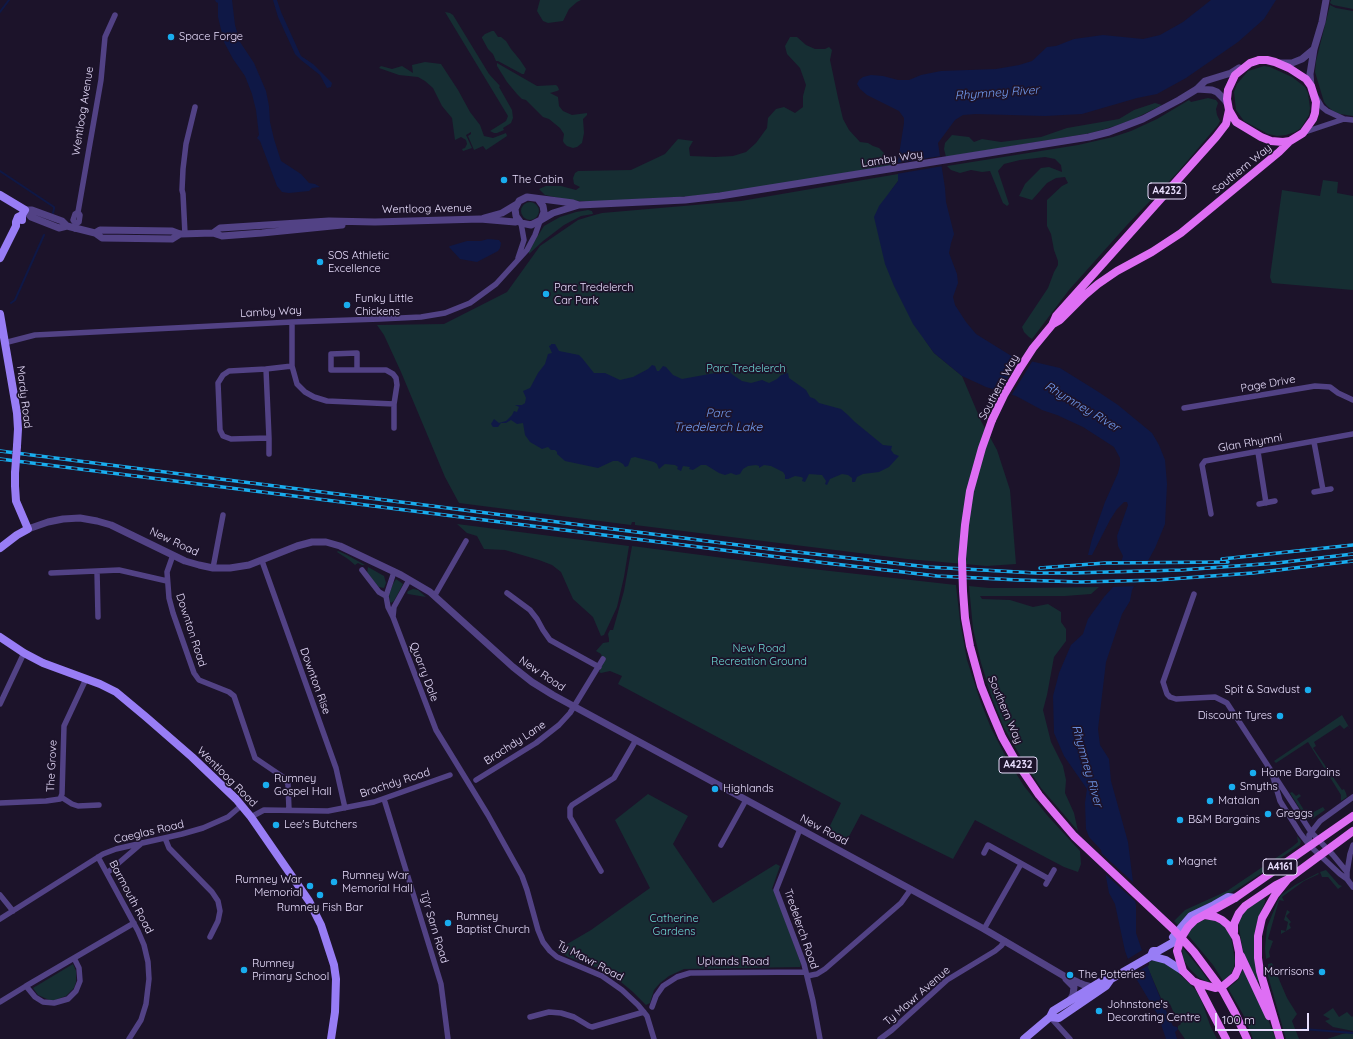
<!DOCTYPE html>
<html>
<head>
<meta charset="utf-8">
<style>
	body { margin:0 }
	#map { position:relative; width:1353px; height:1039px; overflow:hidden; background:#1c132a; font-family:Quicksand,sans-serif }
	canvas { display:block }
	.scale { position:absolute; left:1215px; top:1013px; width:94px; height:18px; box-sizing:border-box; border:2px solid #e8defd; border-top:0; padding-left:5px; font-size:12px; line-height:14px; white-space:nowrap; color:#e8defd; -webkit-text-stroke:3px #1c132a; paint-order:stroke }
</style>
</head>
<body>
<div id="map">
<canvas width="1353" height="1039"></canvas>
<div class="scale">100 m</div>
</div>
<script>
const ctx = document.querySelector('canvas').getContext('2d');
ctx.lineJoin = 'round';
function fillPath(path, color) { ctx.fillStyle = color; ctx.fill(path, 'evenodd'); }
const shape = rows => new Path2D(rows.map(r => 'M' + r).join(''));
function trace(path, color, width, dash) { ctx.strokeStyle = color; ctx.lineWidth = width; ctx.lineCap = dash ? 'butt' : 'round'; ctx.setLineDash(dash || []); ctx.stroke(path); }
function drawText(font, color, halo, rows, align = 'center') {
  ctx.font = font + ' Quicksand,sans-serif'; ctx.lineWidth = 3.5; ctx.setLineDash([]); ctx.textBaseline = 'middle'; ctx.strokeStyle = halo; ctx.fillStyle = color; for (const [text, x, y, turn = 0] of rows) {
    ctx.save(); ctx.translate(x, y); ctx.rotate((+turn || 0) * Math.PI / 180); ctx.textAlign = isNaN(turn) ? turn : align; if (halo) ctx.strokeText(text, 0, 0); ctx.fillText(text, 0, 0); ctx.restore();
  }
}
fillPath(shape([
	[540,0,581,0,577,2,569,9,563,21,548,23,543,21,537,11],
	[1331,0,1353,0,1353,9,1333,5,1330,3],
	[1330,5,1336,8,1353,11,1353,116,1340,114,1333,111,1327,106,1324,102,1315,72,1316,61],
	[445,12,450,13,453,15,489,74,500,86,499,87,512,110,513,118,511,123,503,128,504,130,497,133,494,133,490,131,506,121,508,116],
	[492,31,494,31,498,37,501,37,506,41,511,49,520,60,526,69,524,74,522,74,498,61,496,61,493,54,488,49,482,38,482,37,485,34],
	[790,37,797,37,806,45,815,49,825,49,829,47,832,50,830,60,838,98,843,119,849,130,860,142,868,143,873,146,879,148,885,154,892,165,889,166,736,191,694,196,591,202,569,200,545,195,539,189,546,186,561,186,576,190,580,187,574,184,573,178,575,173,578,171,631,170,665,154,678,139,693,141,689,148,690,156,715,157,733,156,746,152,756,143,767,128,768,118,776,109,784,107,795,113,803,107,803,96,806,85,800,68,787,54,785,46],
	[425,62,441,64,458,90,470,112,480,125,484,136,493,138,506,133,507,136,486,150,483,146,474,150,468,136,471,134,471,132,466,135,472,148,463,151,462,149,465,148,467,144,466,140,461,137,455,140,452,118,442,106,433,88,425,81,418,77,399,75,379,68,381,66,392,69,402,66,413,73,412,65],
	[497,63,537,86,556,85,558,87,559,90,557,91,550,93,558,97,559,106,563,111,572,115,587,113,587,115,583,119,584,133,582,143,577,147,573,148,567,146,564,143,563,141,564,134,560,128,549,119,543,117,526,100,522,99,517,94,507,82,497,66],
	[1264,66,1270,67,1292,77,1305,87,1308,93,1310,108,1309,115,1301,128,1295,132,1286,135,1277,136,1268,134,1244,121,1236,110,1234,92,1237,84,1248,71],
	[1208,98,1216,100,1218,103,1216,109,1217,115,1220,121,1218,125,1177,173,1127,225,1069,290,1032,339,1029,337,1024,332,1022,327,1048,288,1054,272,1058,265,1058,261,1054,250,1051,234,1047,226,1047,200,1062,186,1068,183,1065,177,1056,178,1047,183,1032,200,1019,196,1025,184,1041,168,1049,167,1062,172,1061,165,1055,159,1045,157,1020,160,1004,164,998,171,1009,204,1007,206,1003,203,990,171,982,172,971,170,960,173,951,170,947,166,1078,145,1113,137,1131,131,1157,119,1189,100,1191,102],
	[1155,103,1162,105,1132,120,1115,126,1091,133,946,157,944,149,945,143,952,135,969,137,974,142,982,139,1001,142,1041,137,1067,128,1119,119,1134,110],
	[898,174,898,181,890,192,925,340,934,353,962,376,981,421,997,450,1010,490,1016,564,987,566,907,559,635,525,635,522,632,522,631,525,459,503,445,477,401,372,384,335,377,325,444,324,507,292,540,246,578,220,591,216,602,213,741,201],
	[1323,180,1338,182,1337,193,1353,196,1353,290,1272,283,1270,277,1282,190,1320,196],
	'521 211a9 9 0 1 1 18 0a9 9 0 1 1-18 0Z',
	[588,210,592,211,593,214,581,216,564,225,543,241,529,254,529,250,544,226,560,217,576,212],
	[457,524,629,546,624,577,617,607,604,635,601,636,593,617,573,599,561,572,552,565,539,560,505,550,484,549,477,536,467,533],
	[632,546,785,566,956,585,960,621,967,660,980,700,991,728,1007,759,1024,786,1047,815,1080,851,1081,864,1078,872,1064,867,975,820,953,859,861,814,845,844,836,839,832,839,826,834,841,803,618,684,622,676,610,671,601,673,599,672,602,667,602,657,601,654,596,651,603,643,609,642,609,639,608,634,610,630,613,630,624,591],
	[338,551,347,555,365,565,362,565,358,563,355,565,348,559,337,552],
	[368,567,384,576,386,583,384,588,379,587,367,574],
	[396,579,403,584,394,601,391,603,390,602,389,594,393,584],
	[969,586,989,588,1024,588,1099,587,1091,594,1065,596,980,596,982,599,1010,600,1033,607,1048,604,1061,612,1061,622,1066,629,1066,641,1054,657,1047,695,1043,710,1051,742,1063,766,1066,780,1065,793,1074,813,1078,831,1041,788,1022,759,1004,728,992,698,981,663,973,629],
	[413,589,418,590,426,597,408,594,407,593,408,591],
	[1342,715,1353,734,1348,726,1344,729,1340,725,1314,742,1316,746,1313,748,1342,790,1344,789,1346,793,1347,797,1341,801,1341,795,1308,742,1276,763,1274,761],
	[1292,792,1296,796,1299,794,1301,796,1297,799,1304,810,1307,809,1310,814,1323,807,1325,810,1312,819,1310,818,1307,820,1290,793],
	[648,794,688,816,673,844,713,903,776,864,780,866,772,889,774,890,801,964,800,967,684,969,669,976,660,983,654,990,650,1003,646,1005,633,992,616,978,603,970,568,957,557,950,591,930,650,888,615,820],
	[1297,836,1301,841,1300,845,1273,863,1273,866,1179,926,1174,921,1185,910,1227,891,1292,847,1298,842],
	[1326,870,1339,885,1342,886,1338,889,1328,877,1322,877,1320,872],
	[1318,873,1319,874,1304,881,1282,897,1284,901,1279,900,1268,939,1273,941,1269,952,1270,957,1266,959,1265,948,1267,927,1279,898,1281,895,1295,885],
	[1263,898,1265,899,1265,902,1258,919,1255,932,1259,981,1255,982,1244,957,1240,934,1239,924,1241,917,1246,909],
	[1287,910,1290,912,1286,916,1291,922,1289,924,1291,928,1281,934,1281,930,1286,931,1288,922,1284,920],
	[1204,920,1212,920,1220,923,1227,930,1231,937,1235,961,1234,967,1230,976,1223,981,1213,965,1187,934,1191,928,1197,923],
	[1182,947,1201,970,1210,983,1199,978,1189,968,1183,959],
	[1154,960,1158,960,1172,967,1195,989,1202,1002,1210,1025,1217,1039,1185,1039,1178,1029,1178,1026,1181,1024,1179,1020,1176,1018,1170,1004,1168,1003,1164,1005,1147,966,1149,965,1149,962],
	[1272,963,1287,998,1297,1014,1292,1021,1299,1039,1286,1039,1268,976,1268,964],
	[73,964,76,971,76,982,74,988,66,996,55,1000,49,1000,38,995,33,988],
	[1243,969,1259,998,1276,1039,1253,1039,1245,1018,1228,988,1238,980],
	[1333,1008,1339,1017,1347,1012,1352,1017,1353,1016,1353,1031,1333,1027,1325,1021,1330,1019,1323,1015],
	[1347,1033,1353,1034,1353,1039,1327,1039,1342,1034]
]), '#162e33');
fillPath(shape([
	[215,0,232,0,235,25,240,42,254,63,266,91,269,106,270,122,274,139,281,161,301,174,309,183,315,184,320,187,312,188,309,191,289,193,282,192,277,186,260,141,257,138,259,135,256,110,252,94,245,76,233,59,224,42,218,17,218,3,216,2],
	[273,0,277,0,281,12,301,56,313,64,332,83,331,87,327,88,320,75,301,60,295,54,278,17],
	[1211,0,1276,0,1264,19,1238,42,1186,78,1157,94,1137,98,1082,114,1045,116,976,114,963,115,955,120,938,143,945,188,946,202,954,234,951,243,949,253,957,274,958,283,953,297,955,305,966,322,976,334,1013,357,1060,368,1097,391,1118,405,1152,433,1159,445,1165,460,1167,484,1165,524,1155,548,1132,590,1130,601,1122,614,1106,662,1098,729,1100,745,1109,759,1111,781,1128,842,1136,906,1136,933,1147,965,1159,995,1173,1026,1177,1027,1178,1029,1175,1032,1177,1039,1166,1039,1158,1015,1134,975,1125,951,1115,904,1109,893,1101,850,1089,837,1086,829,1085,803,1087,789,1064,756,1054,733,1053,696,1059,673,1071,645,1083,634,1088,619,1104,597,1114,586,1123,556,1118,546,1117,536,1128,505,1127,502,1124,502,1117,509,1110,520,1092,555,1088,555,1092,539,1105,502,1118,473,1120,465,1120,458,1114,447,1083,427,1057,415,1042,410,1016,396,986,387,962,376,934,353,913,324,894,286,885,264,874,217,879,206,898,181,898,161,904,123,904,118,899,111,867,95,860,89,857,84,859,80,863,77,871,75,883,76,898,80,909,80,921,75,941,71,996,69,1019,65,1032,61,1047,47,1056,46,1074,39,1103,35,1143,39,1160,35,1183,22],
	[488,239,499,240,501,243,500,248,498,251,477,262,460,259,449,247,450,246,467,241,481,241],
	[551,344,555,344,559,351,579,355,582,358,594,373,605,373,620,380,633,377,648,369,652,365,655,366,657,371,659,371,663,366,666,367,673,375,682,379,715,373,718,370,719,366,725,367,733,375,742,381,751,383,762,380,769,383,777,379,781,375,788,373,789,378,806,390,810,397,815,399,819,403,841,409,848,415,855,422,883,445,892,446,891,450,894,454,899,456,889,467,879,472,863,474,857,477,855,482,852,482,852,478,848,475,842,474,830,479,827,485,825,484,826,481,822,475,809,474,805,482,802,481,803,478,801,477,795,476,788,479,785,479,785,475,783,472,771,466,764,465,759,468,759,466,756,465,748,466,743,469,740,474,736,475,731,473,725,475,719,473,706,465,701,465,693,470,689,469,690,467,683,466,681,471,677,469,678,467,675,465,665,464,659,469,657,464,654,462,635,457,631,458,628,466,625,467,623,464,618,461,613,461,598,468,565,461,557,454,557,452,555,450,551,450,548,447,542,449,530,442,525,435,523,423,517,424,511,420,506,423,501,423,498,427,493,427,491,424,494,419,499,423,506,421,512,415,514,411,517,412,519,407,515,405,522,405,525,403,526,398,523,391,530,388,538,373,545,364,548,354,552,353,549,346,551,345]
]), '#0f1846');
fillPath(shape([
	[941,156,943,166,896,174,896,163],
	[1020,356,1033,360,1011,396,999,393],
	[1150,560,1136,586,1111,587,1113,585,1119,561],
	[1099,851,1135,884,1137,903,1103,872],
	[1144,949,1149,965,1132,975,1126,960]
]), '#1c132a');
trace(shape([
	[0,12,9,0],
	[0,171,54,207,54,209,53,213],
	[11,303,15,300,44,235],
	[1303,1029,1353,1033]
]), '#0f1846', 2);
trace(shape([
	[1316,97,1322,107,1327,111,1344,119,1353,120],
	[1305,132,1344,119],
	[76,224,73,220,75,214,78,212],
	[75,229,76,224,79,222,80,215,78,212,101,80,105,37,115,15],
	[185,234,183,194,182,190,183,169,186,144,195,107],
	[518,258,524,240,521,223],
	[292,322,292,366,297,384,305,392,314,397,327,401,394,404],
	[4,343,35,335,292,322,380,319,421,317,445,313,470,303,496,284,527,250,535,235,540,221],
	[266,369,292,366],
	[357,370,357,353,331,354,331,370,386,370,393,374,396,378,397,385,394,404,394,428],
	[1184,408,1315,386,1330,387,1338,393,1353,400],
	[269,438,231,439,223,436,220,430,218,383,223,375,229,371,266,369,269,438,269,454],
	[1314,442,1323,490],
	[1258,452,1266,503],
	[1314,492,1331,489],
	[1259,504,1275,501],
	[1211,514,1202,465,1205,461,1353,434],
	[173,555,167,572,169,598,173,613,194,673,199,680,229,692,234,696,255,758,283,777,288,784,289,810],
	[262,561,336,768,345,808],
	[213,568,223,515],
	[362,570,379,592,386,596],
	[97,571,98,617],
	[51,573,119,570,167,581],
	[409,580,394,607,393,617,436,730,488,815,522,876,527,890,538,930,543,942,550,951,557,957,602,976,622,990,638,1005,647,1016,654,1039],
	[507,593,530,610,537,619,543,630,550,640,599,667],
	[1194,594,1163,682,1167,694,1170,697,1176,699,1215,697,1227,703,1311,832,1333,855,1347,872,1347,879],
	[435,595,466,541],
	[393,617,388,607,386,596,394,572],
	[0,704,24,653],
	[1273,777,1280,801,1300,833,1310,846,1340,874,1347,879,1353,887],
	[476,780,536,743,559,725,570,713,603,659],
	[61,797,72,804,78,806,99,805],
	[384,799,441,984,448,1039],
	[0,803,46,801,60,799,62,794,64,726,86,679],
	[251,817,264,810,328,811,374,802,450,775],
	[800,829,776,890,804,964,813,1001,820,1039],
	[165,838,169,848,212,892,218,901,220,911,218,921,210,937],
	[721,845,746,800],
	[1310,846,1309,835,1320,821,1353,797],
	[984,853,988,845,1049,879],
	[98,857,138,931,144,945,148,962,149,979,146,1004,141,1020,129,1039],
	[601,871,570,817,570,808,572,805,614,778,636,740],
	[1347,872,1350,854,1353,845],
	[107,873,142,843],
	[1046,884,1054,870],
	[0,895,13,911],
	[0,919,103,854,116,849,182,834,203,828,228,817,242,805],
	[984,929,1021,864],
	[807,976,817,974,825,969,901,903,911,889],
	[26,986,74,958],
	[0,1002,26,986,35,997,43,1002,54,1003,68,999,76,991,80,981,79,968,74,958,134,923],
	[652,1007,656,996,663,986,677,977,690,973,806,972],
	[530,1017,549,1012,561,1013,574,1017,589,1026,592,1027,644,1012],
	[1050,1017,1070,1039],
	[880,1039,892,1030,947,980,995,951,1001,946,1005,941]
]), '#524285', 5.5);
trace(shape([
	[1279,63,1292,63,1302,59,1314,49],
	[1311,86,1310,74,1314,49,1322,22,1326,0],
	[1197,89,1212,90,1217,92,1225,100,1228,105],
	[538,199,543,206,544,212,541,220,531,225,521,223,516,216,515,209,519,201,527,197,573,203,579,205],
	[25,210,31,217,59,228,67,226,95,233,102,238,172,239,180,234],
	[25,210,32,210,62,221,67,226],
	[484,218,502,213,517,204],
	[541,220,553,213,579,205,685,200,720,196,1089,137,1109,132,1143,119,1179,100,1197,89,1205,81,1231,73,1239,68],
	[95,233,100,230,172,231,180,234,213,233,222,236,262,233,342,225],
	[213,233,220,228,329,221,375,222,480,219,515,222,519,221],
	[28,529,48,522,63,519,80,518,97,521,111,525,185,561,199,565,213,568,230,568,249,565,297,546,312,542,326,542,340,546,401,575,430,592,513,667,532,682,553,695,984,929,1064,976,1084,985,1092,987],
	[1066,979,1074,987,1073,995,1070,1000]
]), '#524285', 7);
trace(shape([
	[0,195,25,210,22,215,22,220],
	[0,258,16,226,16,222,18,217,22,215],
	[0,314,17,413,18,429,17,446],
	[0,548,17,535,28,529,16,501,15,486,15,473],
	[0,637,24,653,43,663,100,684,116,692,146,717,192,757,236,799,251,817,309,901,321,925,334,965,336,979,335,1012,331,1039],
	[1173,937,1191,916,1214,905,1228,897,1235,898],
	[1151,956,1166,960,1183,971],
	[1050,1017,1059,1018,1106,986,1111,979],
	[1024,1039,1050,1017,1053,1011,1102,981,1111,979,1151,956,1153,951,1158,951,1181,938]
]), '#987df5', 8);
trace(shape([
	[1259,60,1267,60,1275,62,1289,68,1306,79,1311,86,1316,102,1315,113,1313,119,1303,133,1290,141,1283,142,1271,141,1261,137,1236,122,1229,110,1227,99,1228,90,1235,75,1250,63,1259,60],
	[1053,324,1060,320,1085,295,1098,284,1117,271,1152,252,1181,233,1279,152,1290,141],
	[992,420,1004,395,1020,368,1033,348,1052,325,1056,316,1216,137,1226,124,1229,110],
	[1205,915,1216,917,1222,920,1228,925,1236,938,1239,952,1239,967,1235,976,1223,986,1215,988,1197,983,1193,981,1183,971,1177,951,1181,938,1188,927,1195,920,1235,898,1353,816],
	[1234,932,1234,924,1239,913,1245,906,1276,885,1288,879,1353,831],
	[1241,956,1269,1016],
	[1197,983,1226,1039],
	[1280,1039,1260,971,1258,958,1258,936,1262,918,1271,902,1275,895,1288,879]
]), '#de6ef4', 8);
const rail = shape([
	[0,451,762,548,928,567,1036,573,1072,573,1181,570,1277,563,1353,554],
	[0,459,826,563,937,576,1019,580,1081,582,1157,580,1253,573,1353,561],
	[1222,559,1353,545],
	[1040,568,1105,563,1228,562]
]);
trace(rail, '#19adee', 3.5);
trace(rail, '#1c132a', 2, [6]);
trace(shape([
	[15,473,17,446]
]), '#987df5', 8);
trace(shape([
	[992,420,982,448,970,491,965,525,962,559,963,591,965,618,970,646,981,686,991,711,1002,737,1014,758,1039,795,1074,836,1173,929,1194,952,1223,991,1235,1013,1247,1039]
]), '#de6ef4', 8);
for (const [x, y, r, color] of [
	[171,37,4,"#19adee"],
	[504,180,4,"#19adee"],
	[320,262,4,"#19adee"],
	[546,294,4,"#19adee"],
	[347,305,4,"#19adee"],
	[1308,690,4,"#19adee"],
	[1280,716,4,"#19adee"],
	[1253,773,4,"#19adee"],
	[266,785,4,"#19adee"],
	[1232,787,4,"#19adee"],
	[715,789,4,"#19adee"],
	[1210,801,4,"#19adee"],
	[1268,814,4,"#19adee"],
	[1180,820,4,"#19adee"],
	[276,825,4,"#19adee"],
	[1170,862,4,"#19adee"],
	[334,882,4,"#19adee"],
	[310,886,4,"#19adee"],
	[320,895,4,"#19adee"],
	[448,923,4,"#19adee"],
	[244,970,4,"#19adee"],
	[1322,972,4,"#19adee"],
	[1070,975,4,"#19adee"],
	[1099,1011,4,"#19adee"]
]) { const dot = new Path2D(); dot.arc(x, y, r, 0, 2 * Math.PI); ctx.fillStyle = color; ctx.fill(dot); trace(dot, '#1c132a', 1.5); }
for (const [x, y, w] of [
	[1167,191,38],
	[1018,765,38],
	[1280,867,34]
]) { const box = new Path2D(); box.roundRect(x - w / 2, y - 8, w, 16, 3); ctx.fillStyle = '#1c132a'; ctx.fill(box); trace(box, '#e8defd', 1); }
drawText('bold 10px', '#e8defd', null, [
	["A4232",1167,191],
	["A4232",1018,765],
	["A4161",1280,867]
]);
drawText('11px', '#e8defd', '#1c132a', [
	["Space Forge",179,37],
	["The Cabin",512,180],
	["SOS Athletic",328,256],
	["Excellence",328,269],
	["Parc Tredelerch",554,288],
	["Car Park",554,301],
	["Funky Little",355,299],
	["Chickens",355,312],
	["Spit & Sawdust",1300,690,"right"],
	["Discount Tyres",1272,716,"right"],
	["Home Bargains",1261,773],
	["Rumney",274,779],
	["Gospel Hall",274,792],
	["Smyths",1240,787],
	["Highlands",723,789],
	["Matalan",1218,801],
	["Greggs",1276,814],
	["B&M Bargains",1188,820],
	["Lee's Butchers",284,825],
	["Magnet",1178,862],
	["Rumney War",342,876],
	["Memorial Hall",342,889],
	["Rumney War",302,880,"right"],
	["Memorial",302,893,"right"],
	["Rumney Fish Bar",320,908,"center"],
	["Rumney",456,917],
	["Baptist Church",456,930],
	["Rumney",252,964],
	["Primary School",252,977],
	["Morrisons",1314,972,"right"],
	["The Potteries",1078,975],
	["Johnstone's",1107,1005],
	["Decorating Centre",1107,1018]
], 'left');
drawText('11px', '#e8defd', '#1c132a', [
	["Wentloog Avenue",83,111,-81],
	["Lamby Way",892,159,-9],
	["Southern Way",1242,169,-39],
	["Wentloog Avenue",427,209,-1],
	["Lamby Way",271,312,-3],
	["Page Drive",1268,384,-10],
	["Southern Way",999,387,-62],
	["Mardy Road",24,397,83],
	["Glan Rhymni",1250,443,-10],
	["New Road",174,542,25],
	["Downton Road",191,630,72],
	["Quarry Dale",424,672,69],
	["New Road",542,674,34],
	["Downton Rise",315,681,70],
	["Southern Way",1005,710,67],
	["Brachdy Lane",515,743,-33],
	["The Grove",52,766,-87],
	["Wentloog Road",227,777,45],
	["Brachdy Road",395,783,-18],
	["New Road",824,830,28],
	["Caeglas Road",149,832,-13],
	["Barmouth Road",131,897,62],
	["Tŷ'r Sarn Road",434,927,73],
	["Tredelerch Road",801,929,71],
	["Ty Mawr Road",590,961,28],
	["Uplands Road",733,962],
	["Ty Mawr Avenue",917,996,-41]
]);
drawText('11px', '#6ed9d4', '#1c132a', [
	["Parc Tredelerch",746,369],
	["New Road",759,649],
	["Recreation Ground",759,662],
	["Catherine",674,919],
	["Gardens",674,932]
]);
drawText('italic 12px', '#749ff5', '#1c132a', [
	["Rhymney River",997,93,-4],
	["Rhymney River",1082,407,31],
	["Parc",718,413],
	["Tredelerch Lake",718,427],
	["Rhymney River",1087,766,74]
]);
</script>
</body>
</html>
